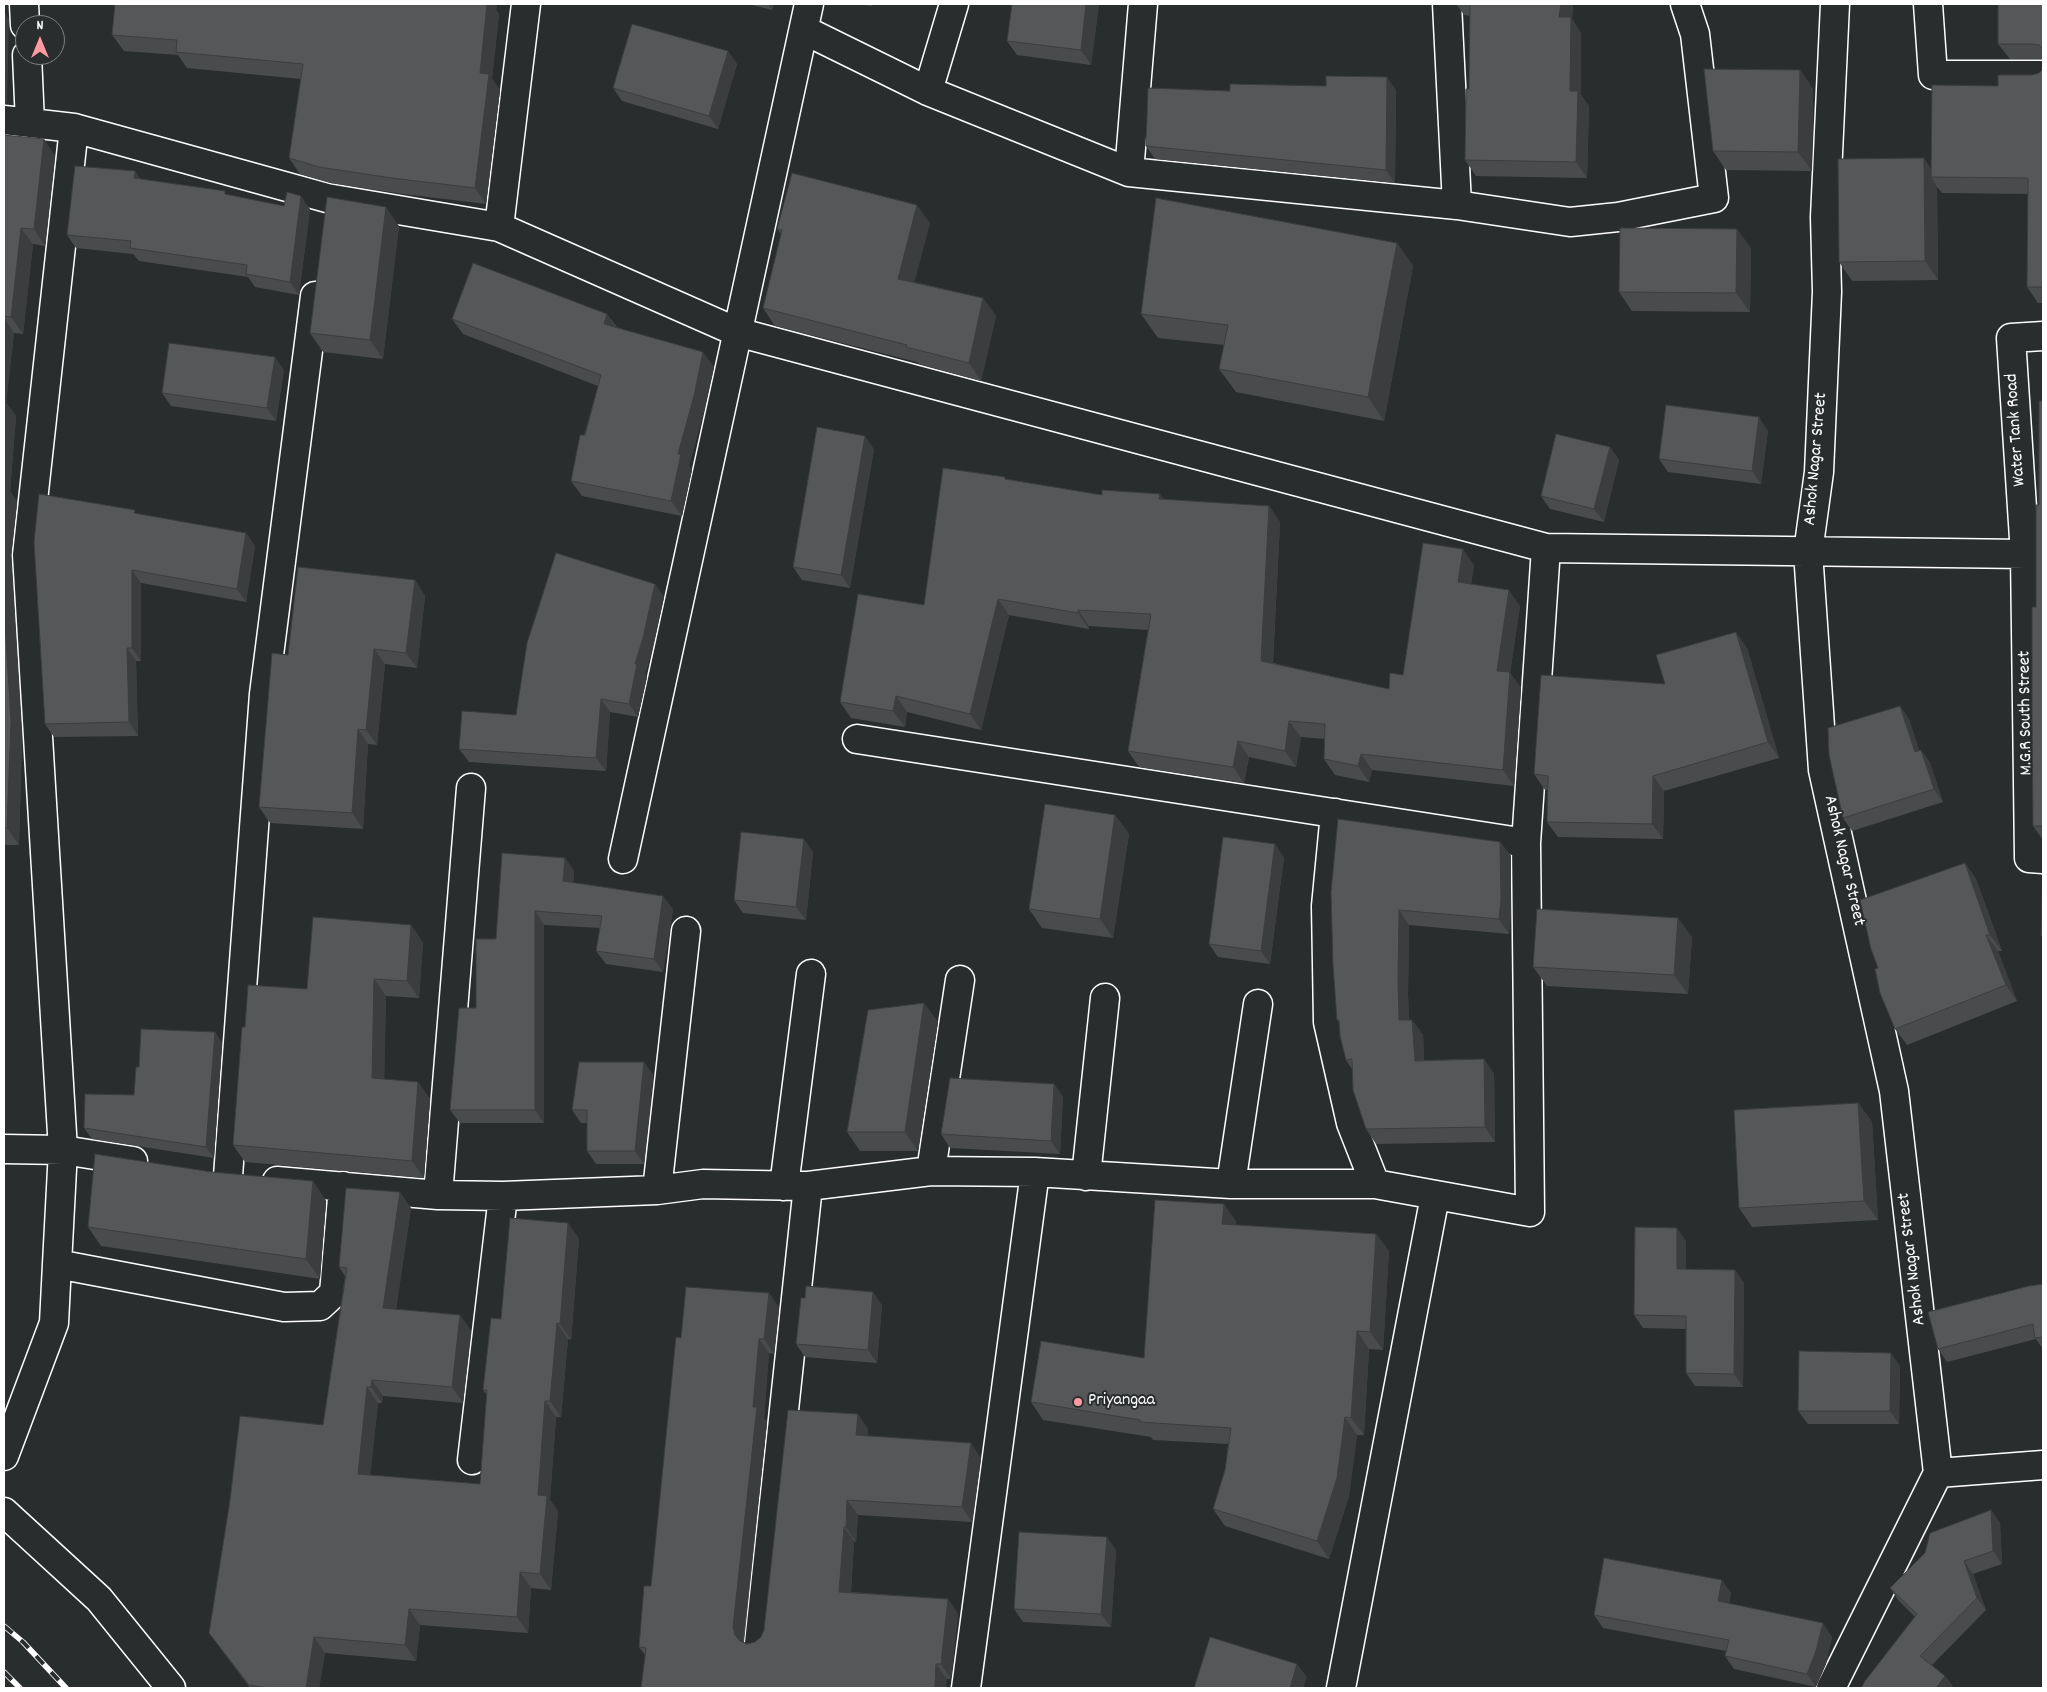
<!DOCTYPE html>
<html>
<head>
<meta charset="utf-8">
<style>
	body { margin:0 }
	#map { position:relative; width:2047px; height:1692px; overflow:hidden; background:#2a2d2e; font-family:Dekko,sans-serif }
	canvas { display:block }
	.frame { position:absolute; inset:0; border:5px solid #fff; pointer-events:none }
	.north { position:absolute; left:15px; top:15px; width:50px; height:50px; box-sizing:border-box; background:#2a2d2e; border:1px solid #7f8182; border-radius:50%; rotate:0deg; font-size:14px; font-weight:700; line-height:20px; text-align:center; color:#fff }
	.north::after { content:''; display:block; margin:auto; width:18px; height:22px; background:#ff9aa2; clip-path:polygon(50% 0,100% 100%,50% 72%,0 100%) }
</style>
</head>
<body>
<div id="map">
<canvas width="2047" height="1692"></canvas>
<div class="frame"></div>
<div class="north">N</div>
</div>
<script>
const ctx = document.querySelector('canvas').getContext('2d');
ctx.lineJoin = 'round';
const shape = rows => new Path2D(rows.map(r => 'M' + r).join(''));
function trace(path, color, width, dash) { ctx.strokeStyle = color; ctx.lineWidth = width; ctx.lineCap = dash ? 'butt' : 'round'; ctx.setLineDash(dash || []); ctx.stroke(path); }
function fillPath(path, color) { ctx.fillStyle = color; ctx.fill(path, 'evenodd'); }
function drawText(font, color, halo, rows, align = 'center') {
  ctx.font = font + ' Dekko,sans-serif'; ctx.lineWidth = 4; ctx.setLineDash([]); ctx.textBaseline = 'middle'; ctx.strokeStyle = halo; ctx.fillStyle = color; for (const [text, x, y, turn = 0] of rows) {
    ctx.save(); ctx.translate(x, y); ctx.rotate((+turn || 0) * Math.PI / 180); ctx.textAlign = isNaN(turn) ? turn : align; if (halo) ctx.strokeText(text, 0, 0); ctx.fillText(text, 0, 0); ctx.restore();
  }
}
const minor = shape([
	[24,4,25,25],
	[1928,4,1933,75,2043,75],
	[804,30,928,91,1129,172,1457,205,1447,4],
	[27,55,30,123],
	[928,91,954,4],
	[4,120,74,128,327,198,499,227,737,332,1546,548,2025,554],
	[1129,172,1143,4],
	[1457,205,1570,222,1618,217,1714,198,1695,34,1685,4],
	[499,227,526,4],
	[2043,336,2011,338,2025,554,2029,858,2043,859],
	[857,739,1526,843],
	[1335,813,1326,906,1328,1022,1351,1123,1375,1184],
	[623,859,809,4],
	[4,1149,63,1150,133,1161],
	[931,1171,960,980],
	[228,1176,264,694,315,296],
	[1086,1176,1105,998],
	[277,1181,438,1195,503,1196,657,1190,703,1184,808,1186,931,1171,1035,1172,1231,1184,1375,1184,1530,1212,1526,843,1546,548],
	[1231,1184,1258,1004],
	[784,1186,811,974],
	[657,1190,686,931],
	[438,1195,471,788],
	[57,1264,284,1307,320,1306,334,1293,343,1186],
	[4,1456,54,1323,57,1264,63,1150,27,555,74,128],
	[472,1460,503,1196],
	[1938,1473,2043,1465],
	[759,1643,808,1186],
	[966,1688,1035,1172],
	[1341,1688,1435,1196],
	[1831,1688,1938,1473,1894,1091,1823,770,1808,552,1819,472,1827,292,1825,217,1835,4]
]);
const major = shape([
	[4,1512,99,1599,171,1688]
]);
trace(minor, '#fff', 31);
trace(major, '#fff', 31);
trace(minor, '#2a2d2e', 28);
trace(major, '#2a2d2e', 28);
const rail = shape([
	[4,1626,23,1642,66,1688],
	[4,1672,20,1688]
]);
trace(rail, '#fff', 5.5);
trace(rail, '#2a2d2e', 4, [11]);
fillPath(shape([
	[115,4,497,4,496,10,499,14,492,79,500,90,486,204,403,194,330,183,300,174,289,158,301,79,187,68,178,55,124,51,112,35],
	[748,4,774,4,772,10],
	[859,4,872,4,872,6],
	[1099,4,1091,65,1017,55,1007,41],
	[1456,4,1573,4,1572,19,1581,33,1581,95,1589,106,1587,178,1476,176,1465,160,1469,89,1470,16,1464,15],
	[2043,4,2043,59,2010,59,1998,44],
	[728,51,737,64,718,129,622,101,613,88],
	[2043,69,2043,303,2038,303,2027,287,2028,194,1942,193,1937,187,1938,280,1852,281,1839,262,1931,168,1998,86,2039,73],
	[1800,70,1813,89,1812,171,1726,170,1713,151],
	[1396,90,1395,183,1155,159,1146,146,1230,91],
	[4,133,6,135,55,156,45,246,33,244,23,334,14,333,6,403,16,416,10,491,17,502,11,556,22,738,19,845,4,845],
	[135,171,140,179,284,206,310,209,299,295,255,287,248,277,139,261,133,254,76,248,67,235],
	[930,223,914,282,983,298,996,316,981,381,919,364,917,362,775,326,763,308,781,234,777,229],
	[399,226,383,359,323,352,310,333],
	[1397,243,1413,266,1384,421,1236,392,1219,369,1224,345,1158,338,1141,314],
	[1751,248,1750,312,1632,311,1619,292],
	[607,314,617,327,714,367,704,411,689,466,692,470,682,516,582,496,571,481,598,386,463,334,452,319],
	[284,370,276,421,171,406,162,393],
	[2043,401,2043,840,2033,826,2039,505],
	[1768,431,1761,484,1668,472,1659,459],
	[1610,447,1619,460,1604,522,1550,509,1541,496],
	[874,449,850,588,802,580,793,567],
	[1006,479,1102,495,1269,506,1280,522,1273,663,1389,689,1403,675,1474,565,1471,584,1520,606,1510,673,1521,688,1514,786,1372,770,1369,782,1335,775,1324,759,1325,739,1301,737,1296,767,1249,757,1244,783,1139,767,1128,751,1148,630,1089,626,1089,629,1009,615,981,730,907,712,905,727,851,718,840,702,924,605],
	[137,514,246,533,255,546,246,602,141,583,141,661,136,661,138,736,54,737,45,724],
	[415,580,425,596,417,668,385,664,377,745,368,744,363,829,270,823,259,807,288,655],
	[655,584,664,597,652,651,645,674,647,677,638,717,610,712,606,771,469,762,459,749,516,715],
	[1747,648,1779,758,1664,791,1663,839,1558,837,1547,822,1548,790,1545,790,1534,774,1665,684],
	[1900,706,1909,719,1919,750,1921,750,1930,763,1943,802,1852,831,1843,818],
	[1115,815,1129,834,1113,938,1042,928,1029,909],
	[1500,842,1511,856,1511,914,1509,934,1409,925,1408,995,1409,1020,1412,1020,1423,1035,1424,1060,1484,1059,1494,1074,1495,1142,1376,1144,1366,1129,1352,1069,1346,1060,1339,1023,1337,1020,1331,892],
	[813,852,806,920,743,913,734,900],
	[1284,857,1270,964,1218,957,1209,944],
	[565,858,574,871,573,883,673,909,663,972,606,964,596,951,600,928,544,925,544,1123,460,1123,450,1110,476,1008,496,939],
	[1965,863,1976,879,2002,951,1998,951,2017,1001,1907,1045,1895,1029,1878,968],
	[1692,937,1688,994,1547,986,1533,967],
	[423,942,419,998,386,996,384,1079,418,1082,430,1099,424,1178,245,1162,233,1145,245,1027],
	[924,1003,938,1022,918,1151,860,1151,847,1132],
	[215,1032,222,1043,214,1158,92,1139,84,1128,134,1095,139,1067],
	[644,1062,653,1075,644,1164,596,1164,587,1151,587,1123,581,1123,572,1110],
	[1054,1084,1063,1097,1060,1154,950,1148,941,1134],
	[1858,1103,1872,1122,1878,1220,1752,1227,1739,1208],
	[212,1172,313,1181,326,1201,320,1279,101,1246,88,1227],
	[1224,1204,1236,1222,1236,1225,1376,1234,1389,1251,1383,1350,1369,1349,1364,1435,1357,1435,1349,1496,1329,1559,1225,1526,1213,1509,1225,1470,1228,1444,1153,1440,1151,1437,1043,1420,1031,1402,1144,1358],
	[411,1208,396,1309,460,1315,471,1331,463,1403,383,1396,382,1403,378,1403,370,1475,480,1484,487,1395,483,1390,501,1319,568,1223,579,1239,571,1340,568,1339,561,1417,556,1417,550,1500,558,1511,551,1590,531,1588,528,1633,420,1625,416,1661,325,1653,319,1688,250,1688,209,1633,323,1425,345,1276,339,1267],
	[1686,1241,1686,1269,1735,1270,1744,1283,1743,1387,1695,1386,1686,1373,1686,1329,1643,1328,1634,1315],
	[2043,1284,2043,1349,2036,1339,1947,1362,1938,1349],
	[769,1293,779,1308,774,1354,769,1353,764,1418,767,1422,744,1642,747,1644,755,1642,761,1637,868,1429,867,1436,981,1458,972,1522,858,1515,856,1542,854,1541,851,1592,948,1599,958,1614,951,1679,645,1655,639,1647,651,1586,681,1338],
	[882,1305,877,1363,805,1357,796,1344],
	[1900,1366,1899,1424,1808,1424,1798,1411],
	[1991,1510,2000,1523,2002,1564,1973,1574,1986,1610,1932,1665,1945,1676,1954,1688,1861,1688,1915,1617,1899,1601,1890,1588],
	[1116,1550,1111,1627,1023,1622,1014,1609],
	[1731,1593,1729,1603,1832,1637,1826,1664,1816,1687,1734,1669,1725,1656,1726,1651,1603,1628,1594,1615]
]), '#494b4c');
fillPath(shape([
	[487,4,497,4,496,10,499,14,492,79,500,90,486,204,475,188,480,73],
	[768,4,774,4,772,10],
	[1086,4,1099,4,1091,65,1081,50],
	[1561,4,1573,4,1572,19,1581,33,1581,95,1589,106,1587,178,1576,162,1570,91,1559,17],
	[4,12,9,19,7,105,4,100],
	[728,51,737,64,718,129,709,116],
	[1800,70,1813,89,1812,171,1798,152],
	[1387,77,1396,90,1395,183,1386,170],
	[44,139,55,156,45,246,34,229],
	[1924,158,1937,177,1931,177,1937,187,1938,280,1925,261],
	[135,171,144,184,134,178],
	[301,196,310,209,299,295,290,282],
	[917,205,930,223,911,296,898,279],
	[386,207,399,226,383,359,370,340],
	[21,228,33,244,23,334,11,317],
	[1737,229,1751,248,1750,312,1736,293],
	[1397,243,1413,266,1384,421,1368,397],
	[983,298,996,316,981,381,969,363],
	[607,314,618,330,604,324],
	[4,318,14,333,6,403,16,416,10,491,17,502,11,556,22,738,19,845,7,828,4,607],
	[703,352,714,367,704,411,689,466,692,470,682,516,671,501,678,454],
	[275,357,284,370,276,421,267,408],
	[1759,417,1768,431,1761,484,1752,471],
	[865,436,874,449,850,588,841,575],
	[1610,447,1619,460,1604,522,1594,509],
	[1160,494,1171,509,1159,499],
	[1269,506,1280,522,1272,677,1261,661],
	[246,533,255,546,246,602,237,589],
	[1463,549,1474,565,1469,598,1458,582],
	[132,570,141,583,141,661,132,648],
	[415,580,425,596,417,668,406,653],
	[655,584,664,597,652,651,645,674,647,677,638,717,629,704,635,664],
	[1509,590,1520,606,1510,673,1521,688,1514,786,1503,770,1497,671],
	[998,599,1009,615,981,730,970,714],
	[1078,610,1089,626,1089,629,1078,613],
	[1736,632,1747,648,1779,758,1768,742],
	[127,648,136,661,138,736,129,722],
	[374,649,385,664,377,745,366,730],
	[896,696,907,712,905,727,893,711],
	[601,699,610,712,606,771,596,758],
	[1900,706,1909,719,1924,765,1915,752],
	[1289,721,1301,737,1296,767,1285,751],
	[358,729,368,744,363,829,352,813],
	[1238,741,1249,757,1244,783,1233,767],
	[1921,750,1930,763,1943,802,1934,789],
	[1361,754,1372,770,1369,782,1358,766],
	[1653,776,1664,791,1663,839,1652,824],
	[1115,815,1129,834,1113,938,1100,919],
	[804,839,813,852,806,920,796,907],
	[1500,842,1511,856,1511,914,1509,934,1499,919],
	[1275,844,1284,857,1270,964,1261,951],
	[565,858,574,871,572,894,563,881],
	[1965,863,1976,879,2002,951,1990,935],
	[663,896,673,909,663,972,654,959],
	[1399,910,1409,925,1408,995,1410,1035,1399,1020,1398,980],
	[535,911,544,925,544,1123,535,1110],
	[1678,918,1692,937,1688,994,1674,975],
	[411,925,423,942,419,998,407,981],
	[1986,935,1998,951,2017,1001,2006,985],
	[374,979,386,996,384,1096,372,1078],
	[924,1003,938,1022,918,1151,905,1132],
	[1412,1020,1423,1035,1425,1075,1415,1061],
	[215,1032,222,1043,214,1158,206,1147],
	[1484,1059,1494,1074,1495,1142,1485,1127],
	[644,1062,653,1075,644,1164,635,1151],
	[418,1082,430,1099,424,1178,412,1161],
	[1054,1084,1063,1097,1060,1154,1051,1141],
	[1858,1103,1872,1122,1878,1220,1864,1201],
	[313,1181,326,1201,320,1279,306,1259],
	[400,1192,411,1208,394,1324,383,1308],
	[1224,1204,1236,1222,1234,1242,1222,1224],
	[568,1223,579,1239,571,1340,560,1324],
	[1677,1228,1686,1241,1686,1282,1677,1269],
	[1376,1234,1389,1251,1383,1350,1370,1332],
	[1735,1270,1744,1283,1743,1387,1734,1374],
	[873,1292,882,1305,877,1363,868,1350],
	[769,1293,779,1308,774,1354,764,1339],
	[460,1315,471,1331,463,1403,452,1387],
	[557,1323,568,1339,561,1417,550,1401],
	[1357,1331,1369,1349,1364,1435,1351,1418],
	[759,1339,769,1353,764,1418,767,1422,743,1641,745,1650,735,1635,733,1627],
	[1891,1353,1900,1366,1899,1424,1890,1411],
	[372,1380,383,1396,382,1403,371,1387],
	[367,1387,378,1403,369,1489,358,1474],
	[545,1401,556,1417,550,1500,558,1511,551,1590,540,1574,538,1495],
	[858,1414,868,1429,867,1450,856,1435],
	[1345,1417,1357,1435,1349,1496,1329,1559,1317,1541],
	[971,1443,981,1458,972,1522,962,1507],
	[847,1500,858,1515,856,1542,846,1527],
	[1991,1510,2000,1523,2002,1564,1993,1551],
	[844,1527,854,1541,850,1606,839,1592],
	[1107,1537,1116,1550,1111,1627,1101,1614],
	[1964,1561,1973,1574,1986,1610,1977,1598],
	[520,1572,531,1588,528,1633,517,1617],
	[1722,1580,1731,1593,1727,1614,1718,1601],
	[948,1599,958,1614,951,1679,941,1664],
	[409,1609,420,1625,416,1661,405,1645],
	[1823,1623,1832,1637,1826,1664,1816,1687,1807,1674],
	[314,1637,325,1653,319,1688,306,1688],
	[936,1664,947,1679,946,1688,935,1688],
	[1297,1664,1307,1677,1303,1688,1290,1688],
	[1945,1676,1954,1688,1936,1688]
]), '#3c3d3e');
const building = shape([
	[115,4,487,4,480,73,489,74,475,188,392,178,319,167,289,158,303,64,176,52,177,40,112,35,115,4],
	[1012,4,1086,4,1081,50,1007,41,1012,4],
	[1470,4,1561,4,1559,17,1571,17,1570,91,1578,91,1576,162,1465,160,1466,89,1469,89,1470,4],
	[1998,4,2043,4,2043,49,2039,45,2032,44,1998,44,1998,4],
	[632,24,728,51,709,116,613,88,632,24],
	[1704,69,1800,70,1798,152,1713,151,1704,69],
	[2043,69,2043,287,2027,287,2028,178,1931,177,1932,85,1998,86,1998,75,2032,75,2039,73,2043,69],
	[1326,76,1387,77,1386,170,1146,146,1148,88,1230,91,1230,84,1326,86,1326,76],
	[4,135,44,139,34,229,21,228,11,317,4,316,4,135],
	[1924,158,1925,261,1839,262,1838,159,1924,158],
	[75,166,135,171,134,178,225,191,225,194,284,206,287,192,301,196,290,282,246,274,247,265,130,248,131,241,67,235,75,166],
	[792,173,917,205,898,279,983,298,969,363,906,347,907,345,763,308,782,230,777,229,792,173],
	[327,197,386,207,370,340,310,333,327,197],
	[1156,198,1397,243,1368,397,1219,369,1228,325,1141,314,1156,198],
	[1620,228,1737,229,1736,293,1619,292,1620,228],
	[473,263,607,314,604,324,703,352,694,396,678,454,681,454,671,501,571,481,580,435,585,435,601,375,452,319,473,263],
	[169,343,275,357,267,408,162,393,169,343],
	[2039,401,2043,401,2043,833,2043,826,2033,826,2032,716,2032,607,2036,607,2036,505,2039,505,2039,401],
	[1666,405,1759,417,1752,471,1659,459,1666,405],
	[817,427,865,436,841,575,793,567,817,427],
	[1556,434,1610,447,1594,509,1541,496,1556,434],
	[943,468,1005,477,1005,479,1102,495,1102,490,1160,494,1159,499,1269,506,1261,661,1389,689,1390,673,1403,675,1423,543,1463,549,1458,582,1509,590,1497,671,1510,672,1503,770,1361,754,1358,766,1324,759,1325,724,1289,721,1285,751,1238,741,1233,767,1128,751,1151,614,1078,610,1078,613,998,599,970,714,896,696,893,711,840,702,858,594,924,605,943,468],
	[4,484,5,485,4,501,4,484],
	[39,494,135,510,134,513,246,533,237,589,132,570,132,648,127,648,129,722,45,724,34,542,39,494],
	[556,553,655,584,643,638,635,664,637,664,629,704,601,699,596,758,459,749,462,711,516,715,527,643,556,553],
	[298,567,415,580,406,653,374,649,366,730,358,729,352,813,259,807,272,653,288,655,298,567],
	[4,607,11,721,7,828,4,828,4,607],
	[1736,632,1768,742,1653,776,1652,824,1547,822,1548,776,1534,774,1541,675,1665,684,1656,655,1736,632],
	[1900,706,1915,752,1921,750,1934,789,1843,818,1829,755,1828,728,1900,706],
	[1045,804,1115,815,1100,919,1029,909,1045,804],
	[1338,819,1500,842,1501,899,1499,919,1399,910,1398,980,1399,1020,1412,1020,1415,1061,1484,1059,1485,1127,1366,1129,1353,1090,1352,1059,1346,1060,1340,1036,1339,1020,1337,1020,1333,965,1331,892,1338,819],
	[741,832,804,839,796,907,734,900,741,832],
	[1223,837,1275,844,1261,951,1209,944,1223,837],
	[502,853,565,858,563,881,663,896,654,959,596,951,602,916,535,911,535,1110,450,1110,459,1008,476,1008,476,939,496,939,502,853],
	[2043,853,2043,936,2041,936,2043,854,2043,853],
	[1965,863,1990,935,1986,935,2006,985,1895,1029,1880,993,1875,969,1878,968,1871,949,1860,900,1965,863],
	[1537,909,1678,918,1674,975,1533,967,1537,909],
	[313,917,411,925,407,981,374,979,372,1078,418,1082,412,1161,233,1145,242,1027,245,1027,248,985,307,989,313,917],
	[924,1003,905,1132,847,1132,868,1010,924,1003],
	[141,1029,215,1032,206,1147,84,1128,85,1094,134,1095,136,1067,139,1067,141,1029],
	[579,1062,644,1062,635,1151,587,1151,587,1110,572,1110,579,1062],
	[950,1078,1054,1084,1051,1141,941,1134,950,1078],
	[1858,1103,1864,1201,1739,1208,1734,1110,1858,1103],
	[95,1154,212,1172,313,1181,306,1259,88,1227,95,1154],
	[346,1188,400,1192,383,1308,460,1315,452,1387,372,1380,371,1387,367,1387,358,1474,480,1484,487,1390,483,1390,491,1318,501,1319,510,1218,568,1223,560,1324,557,1323,550,1401,545,1401,538,1495,547,1496,540,1574,520,1572,517,1617,409,1609,405,1645,314,1637,306,1688,269,1688,249,1685,209,1633,230,1500,240,1416,323,1425,347,1268,339,1267,346,1188],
	[1155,1200,1224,1204,1222,1224,1376,1234,1370,1332,1357,1331,1351,1418,1345,1417,1337,1478,1317,1541,1213,1509,1225,1470,1231,1428,1140,1422,1140,1420,1031,1402,1041,1341,1144,1358,1155,1200],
	[1635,1227,1677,1228,1677,1269,1735,1270,1734,1374,1686,1373,1686,1316,1634,1315,1635,1227],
	[2043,1284,2043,1337,2035,1338,2033,1324,1938,1349,1928,1312,2029,1286,2043,1284],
	[806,1286,873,1292,868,1350,796,1344,801,1298,805,1298,806,1286],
	[686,1287,769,1293,764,1339,759,1339,753,1407,757,1407,733,1627,735,1635,740,1641,747,1644,755,1642,761,1637,764,1630,788,1410,858,1414,856,1435,971,1443,962,1507,847,1500,846,1527,844,1527,839,1592,948,1599,941,1664,936,1664,935,1688,641,1688,646,1648,639,1647,644,1586,651,1586,676,1337,681,1338,686,1287],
	[1799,1351,1891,1353,1890,1411,1798,1411,1799,1351],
	[1991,1510,1993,1551,1964,1561,1977,1598,1920,1656,1945,1676,1936,1688,1861,1688,1865,1681,1917,1614,1890,1588,1925,1553,1930,1533,1991,1510],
	[1019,1532,1107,1537,1101,1614,1014,1609,1019,1532],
	[1604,1558,1722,1580,1718,1601,1823,1623,1816,1651,1807,1674,1725,1656,1729,1640,1594,1615,1604,1558],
	[1210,1637,1297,1664,1290,1688,1194,1688,1210,1637]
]);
fillPath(building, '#555758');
trace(building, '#3c3d3e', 1);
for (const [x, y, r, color] of [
	[1078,1402,5,"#ff9aa2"]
]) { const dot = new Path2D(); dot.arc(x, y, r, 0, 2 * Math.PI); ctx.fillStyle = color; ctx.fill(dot); trace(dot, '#2a2d2e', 2); }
drawText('18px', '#fff', '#2a2d2e', [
	["Water Tank Road",2017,430,-94],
	["Ashok Nagar Street",1817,459,-85],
	["M.G.R South Street",2027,713,-91],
	["Ashok Nagar Street",1843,861,77],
	["Ashok Nagar Street",1913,1259,-97]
]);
drawText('18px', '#fff', '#2a2d2e', [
	["Priyangaa",1088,1402]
], 'left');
</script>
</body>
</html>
